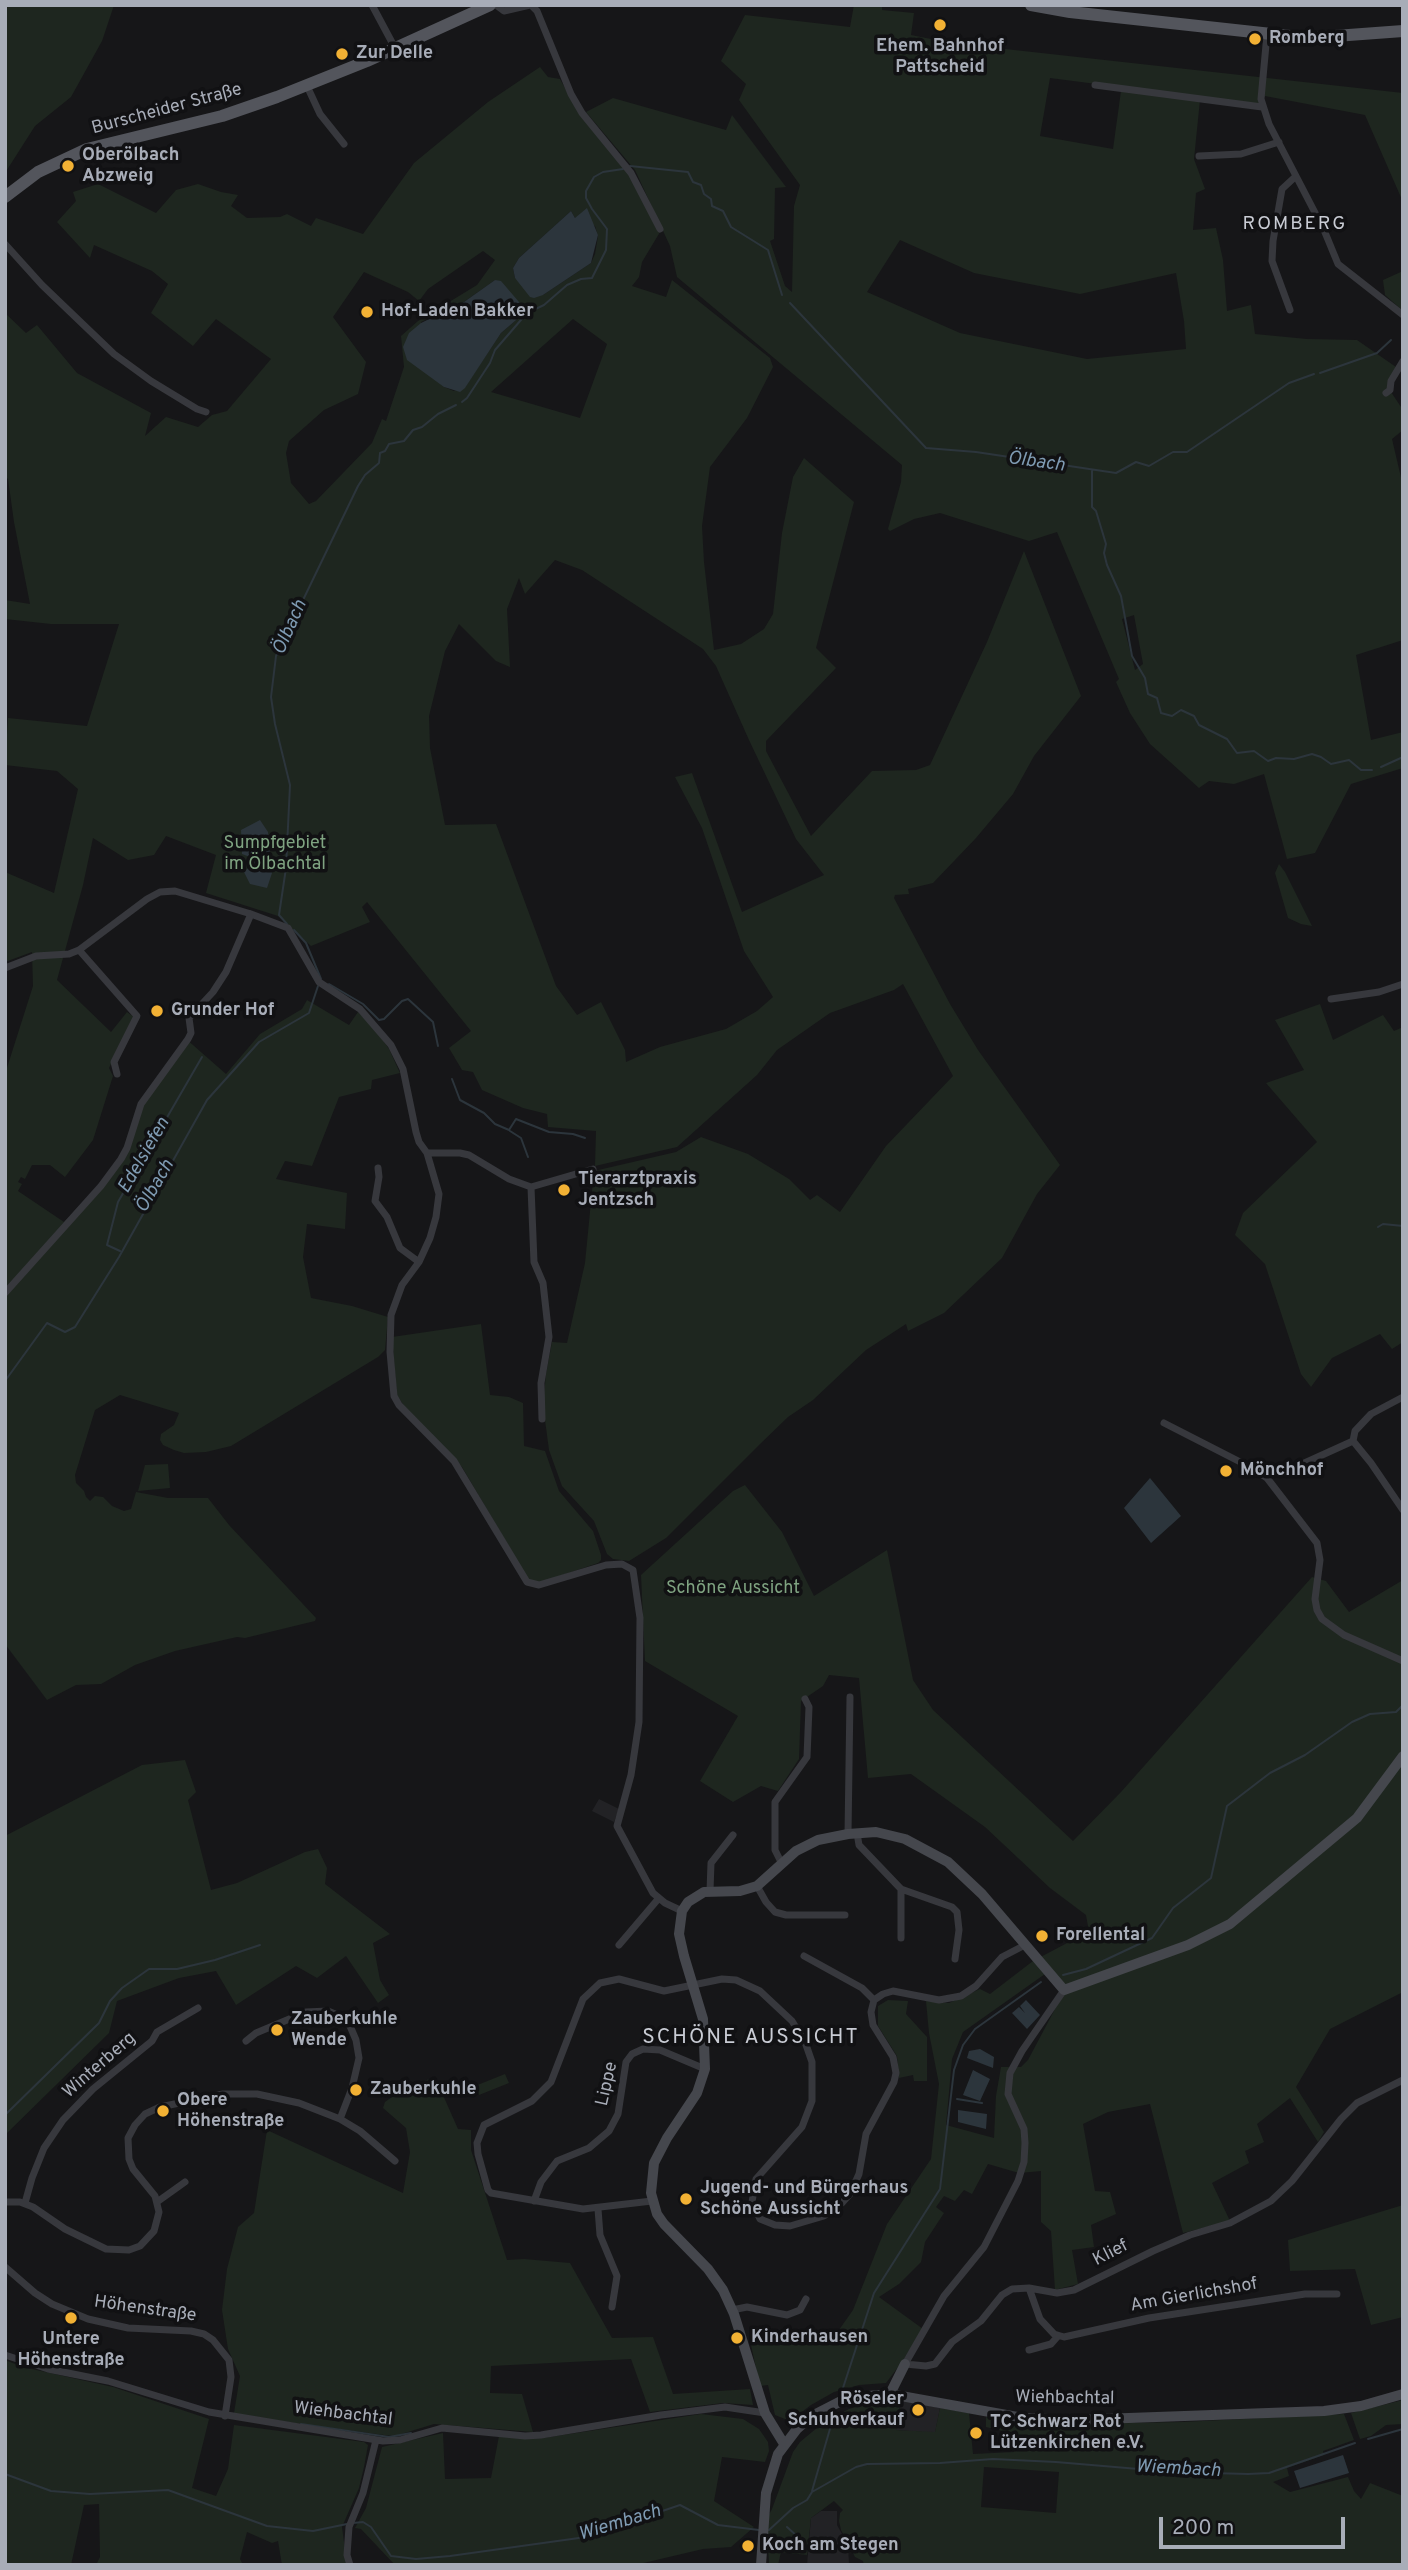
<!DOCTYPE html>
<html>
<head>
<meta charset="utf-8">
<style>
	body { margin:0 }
	#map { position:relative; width:1408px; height:2570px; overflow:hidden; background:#161618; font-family:Overpass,sans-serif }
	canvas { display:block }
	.frame { position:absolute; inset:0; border:7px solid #a8adb8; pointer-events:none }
	.scale { position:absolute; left:1159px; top:2517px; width:186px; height:32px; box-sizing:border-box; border:4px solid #a8adb8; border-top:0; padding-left:9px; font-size:21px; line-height:24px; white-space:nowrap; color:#a8adb8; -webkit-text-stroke:5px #111113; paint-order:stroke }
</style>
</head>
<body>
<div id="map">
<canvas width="1408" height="2570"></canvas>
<div class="frame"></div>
<div class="scale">200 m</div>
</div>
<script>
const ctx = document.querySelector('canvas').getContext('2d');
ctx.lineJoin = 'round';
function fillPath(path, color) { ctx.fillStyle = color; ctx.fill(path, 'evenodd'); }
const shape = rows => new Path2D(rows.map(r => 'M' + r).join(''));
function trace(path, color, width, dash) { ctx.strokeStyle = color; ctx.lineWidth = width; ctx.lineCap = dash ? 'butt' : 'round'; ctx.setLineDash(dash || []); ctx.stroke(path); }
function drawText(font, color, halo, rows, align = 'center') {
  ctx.font = font + ' Overpass,sans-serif'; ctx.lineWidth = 7; ctx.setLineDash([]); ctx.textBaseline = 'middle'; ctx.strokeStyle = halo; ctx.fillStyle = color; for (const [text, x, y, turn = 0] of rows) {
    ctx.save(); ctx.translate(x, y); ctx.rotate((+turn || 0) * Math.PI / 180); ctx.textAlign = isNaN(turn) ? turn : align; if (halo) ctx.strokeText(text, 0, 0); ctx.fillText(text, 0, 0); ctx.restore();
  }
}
fillPath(shape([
	[599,1799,619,1809,614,1822,592,1811],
	[901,2400,940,2408,935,2433,896,2430],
	[821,2511,837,2511,837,2525,848,2545,849,2564,860,2565,807,2565,811,2518]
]), '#222225');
fillPath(shape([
	[5,5,114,5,102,41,71,97,35,126,5,173],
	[854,5,882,5,882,10,914,13,911,35,951,43,1403,93,1403,202,1365,115,1265,96,1259,105,1050,78,1040,136,1113,149,1121,91,1200,100,1194,159,1205,189,1196,193,1193,230,1216,228,1223,260,1227,311,1251,305,1255,334,1307,339,1357,340,1396,367,1389,389,1403,410,1403,430,1392,439,1403,486,1403,640,1356,655,1371,740,1403,732,1403,768,1351,784,1315,853,1287,859,1264,774,1234,784,1209,781,1199,788,1150,744,1130,713,1116,682,1119,679,1057,532,1029,541,940,513,914,519,890,531,888,529,901,482,902,465,677,277,670,246,635,170,586,112,613,98,726,130,732,115,786,187,775,188,774,239,770,241,785,286,792,292,794,206,800,185,739,100,746,84,721,61,745,15,850,27],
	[900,240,974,273,1080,294,1176,273,1184,321,1186,349,1087,359,960,333,867,292],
	[1134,615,1143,664,1135,670,1122,619],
	[540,67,548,77,560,79,580,115,626,167,660,232,642,262,639,277,632,286,666,297,672,280,770,358,773,367,747,418,710,467,702,526,704,562,714,650,741,644,764,629,773,614,782,533,793,477,804,458,854,502,816,648,836,668,766,741,766,751,811,836,872,771,916,770,930,765,987,642,1024,551,1081,696,1034,756,1013,794,976,838,933,883,908,889,909,894,895,895,894,898,950,1004,978,1050,1060,1165,1037,1194,1002,1258,944,1313,908,1331,906,1324,866,1350,813,1400,788,1417,759,1445,666,1538,629,1561,613,1559,607,1554,594,1521,562,1486,549,1450,543,1405,546,1374,552,1342,567,1343,585,1263,594,1171,676,1152,701,1137,748,1154,789,1179,810,1200,817,1195,840,1212,886,1146,953,1076,903,984,894,990,830,1013,777,1050,757,1075,677,1147,595,1166,596,1131,548,1127,547,1114,523,1108,482,1090,473,1072,462,1070,449,1048,471,1031,367,902,362,907,370,922,311,946,278,916,206,893,216,855,166,836,154,855,128,860,93,838,83,885,57,980,111,1032,127,1012,134,1017,109,1068,113,1076,93,1140,65,1177,50,1165,32,1165,25,1179,21,1177,18,1182,22,1184,18,1191,64,1222,97,1187,125,1149,136,1109,185,1038,226,1074,260,1034,302,1009,307,1000,349,1025,358,1012,376,1030,389,1049,400,1073,372,1080,371,1089,339,1097,312,1166,285,1161,276,1179,347,1193,345,1229,307,1224,303,1257,311,1298,352,1306,388,1317,385,1350,378,1357,231,1446,206,1452,184,1453,174,1450,163,1445,160,1440,161,1434,174,1425,179,1413,120,1395,95,1410,75,1475,76,1483,84,1491,86,1497,90,1501,95,1496,103,1497,112,1506,124,1511,131,1509,136,1492,168,1498,208,1498,229,1525,316,1618,315,1621,245,1638,237,1637,175,1651,135,1665,101,1684,76,1685,47,1700,5,1644,5,1074,33,986,32,952,5,962,5,872,54,893,78,789,57,771,5,765,8,718,87,726,119,624,51,624,5,619,5,600,30,604,14,522,8,479,5,476,5,313,26,333,37,325,77,373,151,413,145,436,166,417,198,427,212,415,227,411,271,359,216,319,193,346,151,313,168,284,152,271,94,245,90,258,57,222,76,201,73,192,98,184,156,213,176,190,198,184,221,192,238,195,231,206,247,218,280,217,287,214,311,226,316,218,363,234,414,163,488,102],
	[571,211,575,218,595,226,598,236,595,254,591,263,543,295,515,278,513,268,519,258],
	[483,251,495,260,477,285,418,321,401,336,404,367,386,421,382,419,372,443,316,501,309,504,291,483,286,453,289,441,324,410,358,394,366,362,333,317,364,272,408,292,419,301,428,289],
	[495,280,522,315,501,333,465,387,454,391,444,387,421,322,464,302],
	[573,319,607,344,580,418,491,392],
	[555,560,582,570,703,649,716,666,749,740,796,839,824,875,742,912,692,773,675,777,702,828,744,951,773,997,757,1011,726,1029,660,1047,626,1062,625,1050,601,1002,577,1015,556,986,496,824,445,825,430,748,429,716,445,651,459,624,496,661,510,667,507,609,519,578,525,594],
	[1403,271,1403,311,1385,295,1383,280],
	[1279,864,1285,872,1312,926,1301,924,1288,918,1275,873],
	[1320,1004,1333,1040,1383,1015,1394,1031,1403,1027,1403,1342,1392,1349,1380,1334,1332,1358,1311,1387,1301,1374,1265,1264,1235,1235,1243,1213,1317,1142,1266,1083,1304,1070,1275,1020],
	[481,1324,490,1395,509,1397,523,1403,524,1446,545,1451,559,1491,593,1531,601,1555,601,1560,598,1563,542,1582,537,1582,528,1579,462,1467,404,1406,397,1395,392,1337],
	[168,1464,170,1488,138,1491,145,1465],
	[745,1485,782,1532,814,1596,887,1550,913,1680,933,1710,1073,1841,1121,1792,1312,1577,1326,1581,1349,1612,1403,1580,1403,1992,1330,2029,1296,2087,1324,2132,1318,2142,1290,2098,1257,2124,1264,2142,1245,2151,1249,2163,1212,2183,1230,2221,1183,2233,1150,2104,1108,2112,1083,2124,1095,2191,1110,2192,1116,2214,1091,2225,1094,2247,1072,2250,1078,2284,1055,2290,1051,2231,1041,2222,1041,2171,1019,2173,988,2164,972,2194,964,2190,955,2201,944,2196,936,2207,944,2213,925,2242,921,2262,899,2284,879,2297,923,2329,902,2362,886,2383,859,2385,834,2392,811,2405,790,2421,775,2415,768,2385,760,2386,751,2345,834,2337,853,2310,887,2224,931,2159,939,2084,929,2033,926,2001,949,2003,980,1989,990,1994,1033,1961,1088,1932,1088,1926,1086,1915,1050,1888,985,1827,911,1774,868,1778,859,1678,829,1675,823,1686,801,1701,799,1759,778,1791,761,1786,733,1802,700,1781,738,1716,645,1661,641,1575,733,1491],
	[1045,1974,1063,1994,1028,2060,1021,2067,1001,2067,996,2096,994,2138,946,2125,952,2059,963,2032],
	[185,1760,196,1792,188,1800,211,1890,237,1883,305,1852,318,1849,327,1868,325,1884,390,1934,373,1943,380,1980,389,1995,378,2003,346,1956,317,1978,296,1966,236,2005,216,1971,179,1978,117,2001,109,2033,5,2135,5,1836,142,1765],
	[888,2000,908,2001,906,2014,927,2037,927,2081,914,2081,913,2075,899,2078,897,2056,878,2026,878,2006],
	[505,2074,509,2083,479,2095,475,2086],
	[435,2077,458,2129,471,2130,471,2150,507,2260,524,2259,570,2263,612,2338,653,2337,673,2394,750,2389,753,2405,723,2403,650,2412,631,2359,491,2366,490,2393,522,2394,533,2432,434,2424,395,2436,384,2435,236,2415,234,2413,240,2376,228,2349,222,2310,227,2269,238,2227,254,2213,267,2130,403,2193,410,2152,406,2128,383,2108,385,2102,392,2097,394,2084,415,2084],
	[1403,2205,1403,2317,1371,2325,1355,2269,1290,2271,1288,2240],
	[5,2360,23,2367,113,2387,209,2419,192,2488,216,2496,228,2469,234,2425,364,2442,368,2445,364,2467,359,2488,342,2527,347,2565,282,2565,278,2541,272,2543,247,2532,240,2559,243,2565,96,2565,100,2557,99,2504,84,2505,71,2565,5,2565],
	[901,2400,896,2430,935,2432,940,2408,969,2413,973,2454,1014,2452,1015,2434,986,2427,986,2417,1032,2425,1182,2422,1344,2414,1354,2440,1323,2451,1324,2455,1287,2468,1289,2476,1273,2482,1290,2492,1348,2477,1354,2491,1361,2499,1370,2483,1403,2496,1403,2565,864,2565,863,2561,855,2557,841,2530,839,2521,840,2513,843,2510,834,2501,811,2518,807,2555,781,2552,778,2565,769,2565,767,2518,772,2509,793,2452,800,2442,824,2422,849,2409,876,2401],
	[984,2467,1059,2472,1056,2513,981,2507],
	[1403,2400,1403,2424,1386,2425,1371,2436,1360,2439,1351,2413],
	[701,2414,743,2419,759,2429,768,2442,769,2451,765,2462,722,2457,714,2501,754,2527,731,2547,703,2549,635,2565,395,2565,361,2529,355,2528,366,2508,382,2447,443,2433,445,2479,491,2478,499,2436,543,2438]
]), '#1e261f');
fillPath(shape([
	[587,208,598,235,591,263,543,295,534,298,530,297,515,278,513,268,519,258,571,211,575,218],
	[495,280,501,281,525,309,522,315,501,333,465,388,460,392,444,387,407,360,403,347,409,333,421,323,464,302],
	[260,820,268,832,272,873,267,888,250,884,244,872,250,866,250,857,242,854,241,830],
	[1150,1478,1181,1516,1151,1543,1124,1508],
	[1026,2000,1040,2015,1027,2029,1012,2013,1019,2007,1025,2013,1020,2006],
	[980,2049,994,2057,993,2068,967,2058,969,2051],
	[973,2070,990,2079,980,2101,963,2095],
	[958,2110,987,2114,986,2129,958,2122],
	[1343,2455,1349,2473,1300,2488,1294,2471]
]), '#2c353c');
trace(shape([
	[630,166,688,172,693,182,701,185,704,194,711,199,712,206,723,211,731,227,768,250,782,295],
	[790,303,926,448,976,452,1116,473,1136,462,1149,466,1173,452,1187,452,1289,383,1314,374],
	[1320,373,1377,353,1391,340],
	[462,402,467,398,490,363,495,350,527,313,544,305,567,285,581,279,592,278,606,250,607,229,592,209,586,198,586,191,594,177,603,172,623,169],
	[1092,470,1092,507,1096,511,1106,544,1104,553,1107,565,1121,596,1132,656,1145,678,1148,694,1157,698,1161,713,1172,716,1181,710,1194,716,1199,725,1227,739,1237,753,1254,751,1268,761,1276,758,1294,759,1312,754,1321,757,1331,764,1349,760,1361,770,1372,770],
	[1381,767,1403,757],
	[287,924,279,915,286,868,290,785,275,724,271,697,276,656,358,486,365,475,379,463,380,453,385,451,389,444,404,441,413,430,422,427,438,414,456,405],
	[294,930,306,943,321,979],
	[329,984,363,1004,379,1020,384,1019,402,1001,408,999,433,1022,438,1046],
	[452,1079,460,1100,484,1113,495,1124,509,1130,516,1119,549,1132,573,1134,585,1138],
	[510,1131,521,1138,528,1157],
	[1378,1227,1383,1224,1403,1226],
	[120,1251,107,1245,118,1202,202,1057],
	[5,1381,47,1323,65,1332,75,1327,119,1257,207,1100,259,1042,309,1013,318,986],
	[1063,1975,1086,1969,1152,1938,1173,1908,1211,1878,1227,1806,1270,1773,1305,1755,1352,1722,1370,1714,1396,1712,1403,1705],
	[957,2099,982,2103],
	[5,2115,99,2023,110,2001,122,1988,149,1969,177,1969,215,1960,260,1945],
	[842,2391,874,2293,940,2189,954,2070,963,2045,975,2029,1041,1982],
	[301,2424,389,2437,411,2433],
	[1368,2439,1403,2429],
	[5,2474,51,2491,90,2494,168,2490,267,2526,313,2531,347,2524],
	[812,2491,834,2415],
	[353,2523,363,2522,371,2527,391,2556,416,2559,450,2556,586,2537,680,2505,718,2525,759,2530],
	[787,2527,798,2537],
	[769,2530,793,2508,807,2500,812,2492,856,2467,867,2464,940,2463,993,2459,1056,2462,1174,2472,1248,2474,1269,2473,1355,2443]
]), '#2c353c', 2);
trace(shape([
	[372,5,395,48],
	[496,5,504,11,530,5],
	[531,5,537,11,571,94,582,113,631,173,660,229],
	[1267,34,1261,99,1269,124,1324,230,1338,264,1403,315],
	[1095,85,1262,107],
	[307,86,320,114,344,144],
	[1199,156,1241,154,1279,142],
	[5,244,42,285,114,354,151,381,197,409,206,412],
	[1290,310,1272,261,1273,241,1282,189,1295,177],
	[1386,393,1390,390,1391,381,1403,361],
	[79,950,137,1016,114,1062,117,1074],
	[5,968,36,956,69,954,79,950,147,899,160,892,175,891,251,914,288,928,319,982,360,1009,391,1045,403,1069,416,1132,419,1142,427,1153,439,1194,436,1217,430,1238,419,1262,402,1285,391,1315,390,1352,394,1396,399,1405,454,1461,527,1582,539,1585,606,1565,622,1564,633,1570,640,1618,639,1722,631,1775,617,1826,653,1893,665,1903,682,1911],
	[1331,999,1379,992,1403,984],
	[427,1153,460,1153,469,1155,509,1179,531,1187,593,1169],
	[378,1168,379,1177,375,1201,387,1217,400,1248,419,1262],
	[531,1187,534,1262,543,1283,549,1337,541,1383,542,1419],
	[5,1293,101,1186,121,1159,127,1148,141,1104,188,1039,191,1033,189,1018,213,992,226,972,251,914],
	[1164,1423,1252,1468,1267,1478,1271,1474,1289,1470,1353,1441,1355,1431,1371,1414,1403,1397],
	[1353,1441,1371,1463,1403,1510],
	[1267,1478,1317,1543,1320,1560,1315,1599,1317,1610,1322,1619,1344,1635,1403,1661],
	[857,1833,859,1845,901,1889,952,1907,957,1912,959,1930,955,1959],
	[848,1834,850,1697],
	[782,1864,775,1850,775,1802,807,1757,809,1707,805,1699],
	[757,1886,766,1902,775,1912,786,1915,845,1915],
	[710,1891,711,1863,733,1835],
	[901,1938,901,1889],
	[619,1945,659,1898],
	[804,1956,862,1988,874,2000],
	[1064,1990,1022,2051,1010,2073,1008,2094,1024,2129,1025,2143,1024,2162,1018,2181,984,2247,944,2296,905,2364,926,2366,935,2364,952,2342,981,2321,1002,2295,1012,2289,1029,2288,1057,2293,1074,2290,1153,2251,1190,2235,1230,2223,1271,2201,1292,2181,1341,2119,1357,2103,1403,2080],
	[246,2041,256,2033,306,2012,328,2011,342,2017,350,2026,356,2040,359,2058,352,2088,340,2119],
	[534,2201,541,2182,557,2161,589,2148,609,2131,618,2114,626,2062,632,2054,643,2049,660,2050,705,2069],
	[652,2201,583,2209,491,2193,488,2190,478,2154,477,2143,484,2125,532,2101,551,2082,583,1999,600,1983,619,1979,664,1991,722,1979,736,1980,760,1991,792,2021,805,2042,812,2062,812,2101,802,2127,756,2179,752,2202,760,2219,775,2225,790,2226,824,2216,842,2203,850,2194,859,2174,866,2134,894,2082,896,2073,893,2057,873,2025,871,2012,874,2000,883,1994,893,1991,939,2000,961,1996,976,1986,1002,1957,1025,1945],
	[5,2202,20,2202,33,2207,65,2229,106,2249,129,2250,140,2246,154,2231,159,2212,155,2196,133,2169,129,2159,128,2138,135,2125,145,2114,160,2107,223,2094,257,2094,299,2103,340,2119,360,2131,395,2161],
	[157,2202,185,2182],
	[25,2203,32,2178,44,2148,63,2120,93,2089,152,2041,157,2032,198,2008],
	[598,2209,600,2235,617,2276,612,2307],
	[5,2267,35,2293,52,2304,88,2319,128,2328,191,2331,204,2334,213,2340,229,2360,231,2377,225,2416],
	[1029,2288,1040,2319,1054,2334,1064,2337,1149,2318,1305,2294,1337,2294],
	[732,2310,747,2307,787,2315,800,2310,806,2299],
	[1029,2350,1051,2344,1058,2336],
	[5,2355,48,2369,108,2381,209,2412,383,2441,400,2440,442,2428,525,2436,541,2435,661,2415,725,2407,765,2413],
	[350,2565,347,2555,349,2527,363,2493,376,2440]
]), '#37383d', 7);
trace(shape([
	[890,2394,905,2364],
	[784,2444,765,2413,734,2314,723,2290,708,2269,664,2224,657,2214,651,2193,654,2163,667,2138,697,2093,705,2069,703,2019,684,1956,679,1934,682,1911,688,1902,704,1892,740,1891,757,1886,796,1851,818,1840,848,1834,876,1832,905,1839,948,1862,982,1894,1064,1990,1188,1945,1230,1924,1357,1818,1403,1756],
	[761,2565,766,2493,778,2454,797,2429,812,2416,847,2398,890,2394,1023,2418,1073,2420,1324,2411,1361,2406,1403,2394]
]), '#45474d', 10);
trace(shape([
	[1031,5,1070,12,1308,38,1403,31],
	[5,197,38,172,87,149,222,116,277,97,367,61,490,5]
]), '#53555c', 12);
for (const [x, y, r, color] of [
	[940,25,7,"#f2b134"],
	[1255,39,7,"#f2b134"],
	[342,54,7,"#f2b134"],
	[68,166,7,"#f2b134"],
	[367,312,7,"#f2b134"],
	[157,1011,7,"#f2b134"],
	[564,1190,7,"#f2b134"],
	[1226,1471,7,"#f2b134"],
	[1042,1936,7,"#f2b134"],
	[277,2030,7,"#f2b134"],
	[356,2090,7,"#f2b134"],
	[163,2111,7,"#f2b134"],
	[686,2199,7,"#f2b134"],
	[71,2318,7,"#f2b134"],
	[737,2338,7,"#f2b134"],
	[918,2410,7,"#f2b134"],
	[976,2433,7,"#f2b134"],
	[748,2546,7,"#f2b134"]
]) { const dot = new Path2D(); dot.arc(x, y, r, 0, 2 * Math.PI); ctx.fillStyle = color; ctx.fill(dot); trace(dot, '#111113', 2.5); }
drawText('bold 18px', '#a8adb8', '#111113', [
	["Romberg",1269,39],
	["Ehem. Bahnhof",940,47,"center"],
	["Pattscheid",940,68,"center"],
	["Zur Delle",356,54],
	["Oberölbach",82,156],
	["Abzweig",82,177],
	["Hof-Laden Bakker",381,312],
	["Grunder Hof",171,1011],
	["Tierarztpraxis",578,1180],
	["Jentzsch",578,1201],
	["Mönchhof",1240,1471],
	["Forellental",1056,1936],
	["Zauberkuhle",291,2020],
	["Wende",291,2041],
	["Zauberkuhle",370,2090],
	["Obere",177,2101],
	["Höhenstraße",177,2122],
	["Jugend- und Bürgerhaus",700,2189],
	["Schöne Aussicht",700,2210],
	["Kinderhausen",751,2338],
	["Untere",71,2340,"center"],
	["Höhenstraße",71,2361,"center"],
	["Röseler",904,2400,"right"],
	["Schuhverkauf",904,2421,"right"],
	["TC Schwarz Rot",990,2423],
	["Lützenkirchen e.V.",990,2444],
	["Koch am Stegen",762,2546]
], 'left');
drawText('18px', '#a8adb8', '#111113', [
	["Burscheider Straße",167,110,-15],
	["Winterberg",100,2066,-41],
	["Lippe",608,2084,-77],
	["Klief",1111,2254,-27],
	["Am Gierlichshof",1194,2296,-10],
	["Höhenstraße",145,2310,8],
	["Wiehbachtal",1065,2399,1],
	["Wiehbachtal",343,2415,7]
]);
drawText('18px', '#7fa381', '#111113', [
	["Sumpfgebiet",275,844],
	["im Ölbachtal",275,865],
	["Schöne Aussicht",733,1589]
]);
ctx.letterSpacing = '2px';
drawText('19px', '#c9ccd4', '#111113', [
	["ROMBERG",1295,225]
]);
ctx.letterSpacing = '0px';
drawText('italic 19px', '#7f9bb3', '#111113', [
	["Ölbach",1036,463,8],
	["Ölbach",291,628,-66],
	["Edelsiefen",145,1156,-60],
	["Ölbach",156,1187,-60],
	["Wiembach",1178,2470,3],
	["Wiembach",620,2524,-17]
]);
ctx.letterSpacing = '2px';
drawText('21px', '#c9ccd4', '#111113', [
	["SCHÖNE AUSSICHT",751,2039]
]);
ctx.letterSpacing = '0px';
</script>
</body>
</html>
